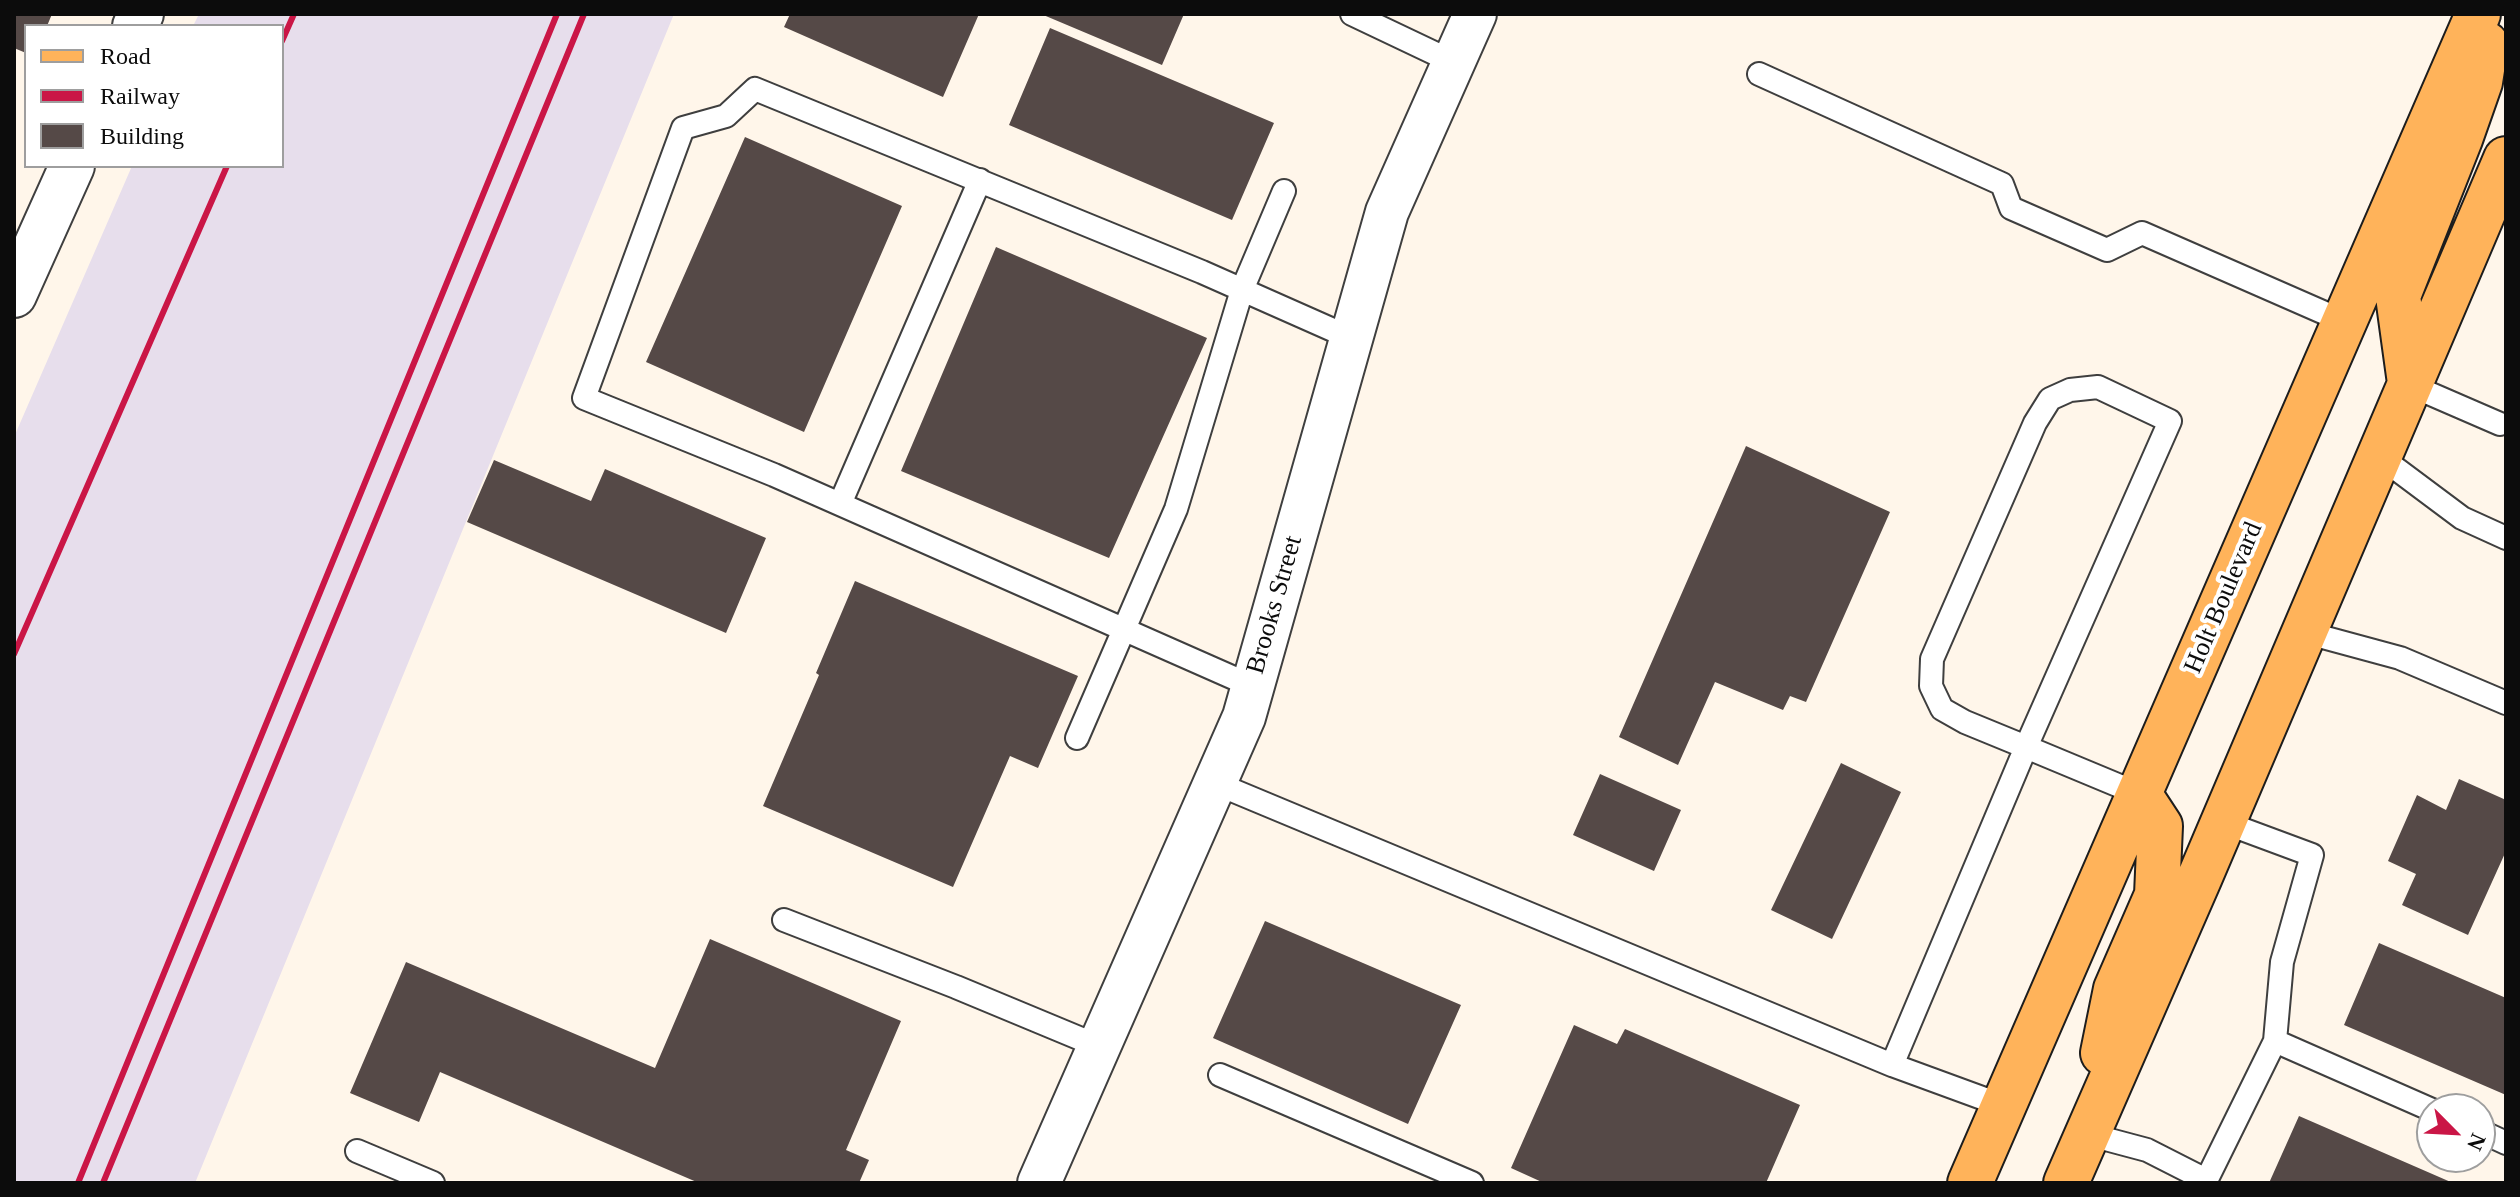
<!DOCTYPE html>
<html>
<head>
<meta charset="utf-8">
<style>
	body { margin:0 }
	#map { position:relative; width:2520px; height:1197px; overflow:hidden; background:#fff6ea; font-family:"Times New Roman",serif }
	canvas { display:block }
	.frame { position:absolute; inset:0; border:16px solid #0c0c0c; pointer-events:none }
	.legend { position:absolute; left:24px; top:24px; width:260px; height:144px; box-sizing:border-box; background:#fff; border:2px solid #9e9e9e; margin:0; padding:10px 14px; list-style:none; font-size:24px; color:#0c0c0c }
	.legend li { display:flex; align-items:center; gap:16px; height:40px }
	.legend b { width:40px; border:2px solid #9e9e9e }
	.north { position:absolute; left:2416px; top:1093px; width:80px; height:80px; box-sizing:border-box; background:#fff; border:2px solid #9e9e9e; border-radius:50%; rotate:114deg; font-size:22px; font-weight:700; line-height:32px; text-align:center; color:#0c0c0c }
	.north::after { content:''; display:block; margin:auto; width:28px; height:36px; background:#ca1646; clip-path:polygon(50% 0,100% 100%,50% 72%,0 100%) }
</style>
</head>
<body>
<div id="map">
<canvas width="2520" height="1197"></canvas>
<div class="frame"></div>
<ul class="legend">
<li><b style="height:10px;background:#ffb35a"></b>Road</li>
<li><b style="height:10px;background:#ca1646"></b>Railway</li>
<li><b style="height:22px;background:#554947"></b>Building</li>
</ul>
<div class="north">N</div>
</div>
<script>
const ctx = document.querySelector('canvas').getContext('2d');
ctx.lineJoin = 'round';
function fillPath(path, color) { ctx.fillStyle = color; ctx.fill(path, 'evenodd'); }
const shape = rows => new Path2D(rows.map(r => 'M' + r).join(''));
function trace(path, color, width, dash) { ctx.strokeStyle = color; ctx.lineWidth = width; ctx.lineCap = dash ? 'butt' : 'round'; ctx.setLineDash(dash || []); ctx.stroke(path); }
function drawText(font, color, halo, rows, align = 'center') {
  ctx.font = font + ' "Times New Roman",serif'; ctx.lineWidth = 8; ctx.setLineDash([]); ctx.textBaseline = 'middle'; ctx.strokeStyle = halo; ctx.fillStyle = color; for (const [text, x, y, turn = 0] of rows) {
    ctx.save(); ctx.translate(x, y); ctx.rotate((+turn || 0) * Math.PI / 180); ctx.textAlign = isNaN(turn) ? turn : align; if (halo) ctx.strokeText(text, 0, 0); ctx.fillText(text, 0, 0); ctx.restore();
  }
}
fillPath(shape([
	[199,14,674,14,195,1183,14,1183,14,437,132,166,282,166,282,26,193,26]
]), '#e7deec');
fillPath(shape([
	[14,14,52,14,47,26,26,26,26,53,14,48],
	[790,14,979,14,943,97,784,27],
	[1041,14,1184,14,1162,65],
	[1050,28,1274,123,1232,220,1009,125],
	[745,137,902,206,804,432,646,362],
	[996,247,1207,338,1109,558,901,471],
	[1746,446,1890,512,1806,702,1790,696,1783,710,1715,682,1678,765,1619,737],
	[494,460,591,501,605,469,766,538,726,633,467,522],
	[855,581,1078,676,1038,768,1010,756,953,887,763,806,819,675,816,673],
	[1841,763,1901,792,1832,939,1771,910],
	[1600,774,1681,810,1654,871,1573,835],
	[2459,779,2506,800,2506,851,2468,935,2402,905,2416,874,2388,861,2417,795,2446,810],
	[1265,921,1461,1005,1408,1124,1213,1038],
	[710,939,901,1021,846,1150,869,1160,859,1183,699,1183,440,1072,419,1122,350,1093,406,962,655,1068],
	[2379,943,2506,998,2506,1095,2344,1025],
	[1574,1025,1617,1044,1625,1029,1800,1105,1766,1183,1544,1183,1511,1168],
	[2299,1116,2453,1183,2269,1183]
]), '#554947');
const service = shape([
	[1352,14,1453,62],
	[1759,74,2002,184,2011,208,2107,250,2142,233,2343,321],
	[2410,385,2500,424],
	[2379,456,2462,518,2506,538],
	[840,504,980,180],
	[2304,632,2400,658,2506,703],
	[1252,686,774,475,584,398,683,128,726,116,755,89,1202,272,1351,338],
	[1077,738,1176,509,1242,290,1284,191],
	[1215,783,1892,1065,2004,1106],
	[2223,822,2312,855,2282,962,2275,1041,2432,1110],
	[784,920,956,987,1098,1046],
	[1892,1065,2026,747,1965,722,1942,709,1931,686,1932,659,2035,423,2050,399,2070,390,2098,387,2170,421,2026,747,2139,794],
	[1220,1075,1472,1183],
	[2480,1131,2506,1143],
	[2087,1134,2147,1150,2206,1180],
	[357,1151,433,1183],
	[2205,1183,2275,1041]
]);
const minor = shape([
	[1039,1183,1244,717,1387,212,1475,14]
]);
const tertiary = shape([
	[135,26,141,14],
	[14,295,72,166]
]);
const primary = shape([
	[2410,383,2398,296,2460,139,2480,82,2486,44],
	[2103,1053,2116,989,2157,895,2160,826,2139,794],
	[1970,1183,2478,14],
	[2066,1183,2199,879,2506,159]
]);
trace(service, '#3f3f3f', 26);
trace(minor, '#3f3f3f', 46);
trace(tertiary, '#3f3f3f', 48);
trace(primary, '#1d1d1d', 48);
trace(service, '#fff', 22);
trace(minor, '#fff', 42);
trace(tertiary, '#fff', 44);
trace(primary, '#ffb35a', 44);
trace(shape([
	[282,41,294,14],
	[14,654,227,166],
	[78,1183,557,14],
	[103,1183,584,14]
]), '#ca1646', 6);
drawText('26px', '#0c0c0c', '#fff', [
	["Holt Boulevard",2224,598,-67],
	["Brooks Street",1275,605,-74]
]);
</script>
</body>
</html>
